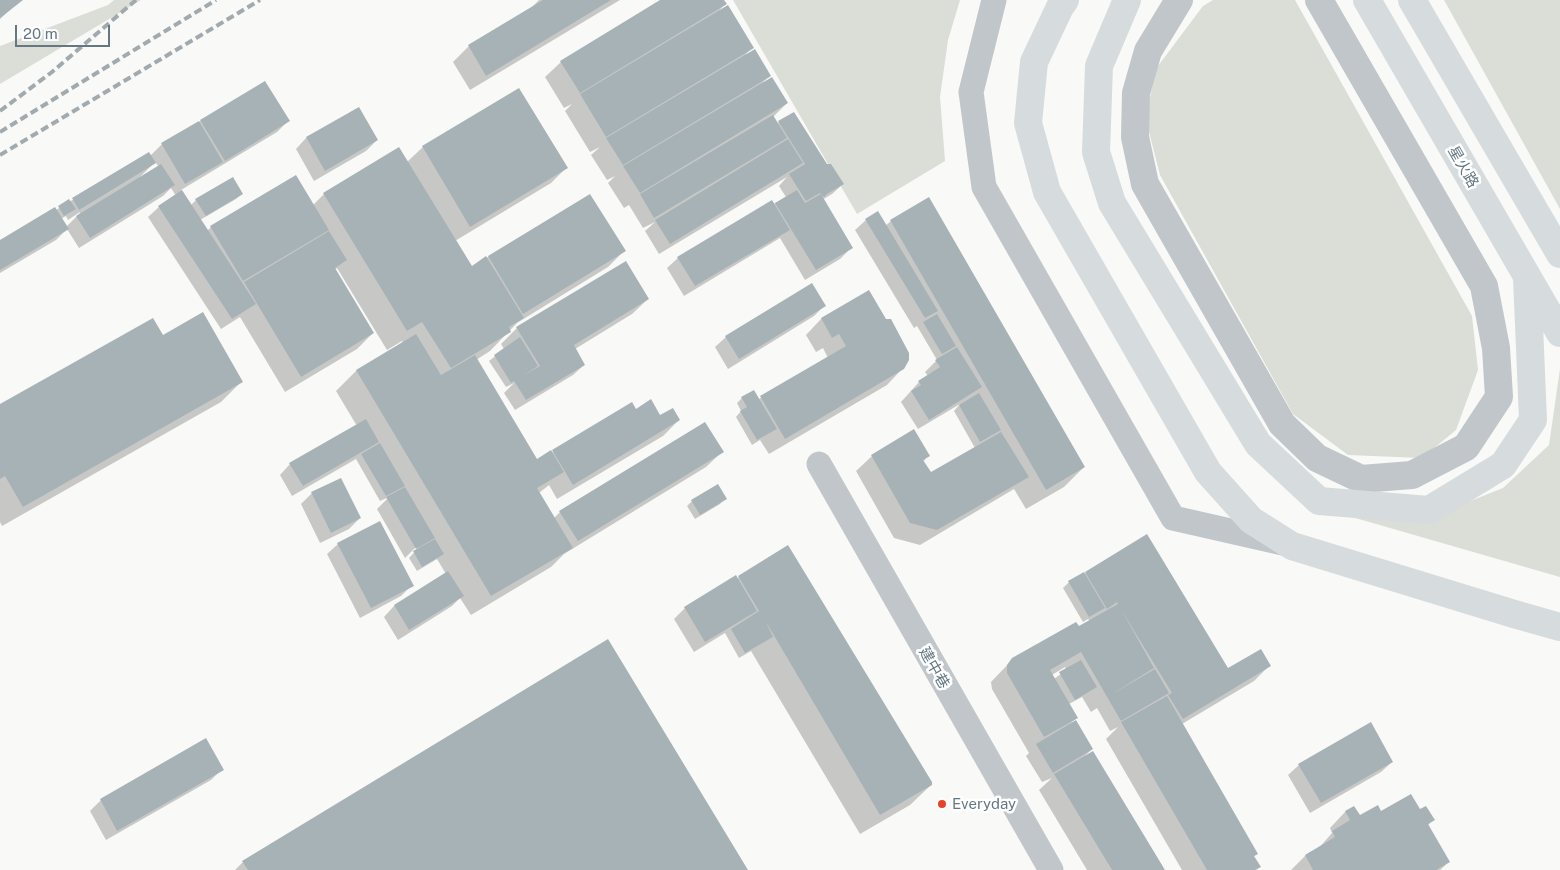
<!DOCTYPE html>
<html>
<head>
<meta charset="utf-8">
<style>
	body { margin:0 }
	#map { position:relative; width:1560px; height:870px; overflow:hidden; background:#f9f9f7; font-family:"Public Sans",sans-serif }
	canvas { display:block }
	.scale { position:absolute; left:15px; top:25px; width:95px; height:22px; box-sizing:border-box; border:2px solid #647883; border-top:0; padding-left:6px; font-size:15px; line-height:18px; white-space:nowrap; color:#647883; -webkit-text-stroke:4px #fff; paint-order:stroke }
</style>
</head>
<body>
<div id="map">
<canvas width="1560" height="870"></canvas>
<div class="scale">20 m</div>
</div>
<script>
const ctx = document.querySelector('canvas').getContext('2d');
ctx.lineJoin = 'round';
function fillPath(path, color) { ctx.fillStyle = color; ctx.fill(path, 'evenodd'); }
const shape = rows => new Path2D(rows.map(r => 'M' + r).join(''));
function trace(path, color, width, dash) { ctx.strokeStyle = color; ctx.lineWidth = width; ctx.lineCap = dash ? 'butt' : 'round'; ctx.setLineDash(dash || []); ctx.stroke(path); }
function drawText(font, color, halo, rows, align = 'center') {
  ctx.font = font + ' "Public Sans","Noto Sans SC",sans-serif'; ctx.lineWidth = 5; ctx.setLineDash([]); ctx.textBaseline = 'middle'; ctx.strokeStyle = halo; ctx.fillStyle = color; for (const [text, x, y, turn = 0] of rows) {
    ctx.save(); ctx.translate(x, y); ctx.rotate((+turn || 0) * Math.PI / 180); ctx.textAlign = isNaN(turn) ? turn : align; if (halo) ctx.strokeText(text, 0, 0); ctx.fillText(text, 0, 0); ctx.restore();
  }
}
fillPath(shape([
	[114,0,141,0,0,84,0,46,108,5],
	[733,0,960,0,948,40,940,97,945,161,857,214],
	[1213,0,1295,0,1472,316,1478,370,1456,430,1422,458,1348,455,1293,414,1160,175,1146,120,1155,70,1203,6],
	[1444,0,1560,0,1560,209],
	[1560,369,1560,577,1338,513,1430,517,1503,488,1549,445]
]), '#daded6');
fillPath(shape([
	[0,0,21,0,0,19],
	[539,0,620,0,470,90,453,62,469,46,530,9],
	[663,0,723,0,725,4,719,11,753,47,746,54,770,76,763,82,787,103,773,117,777,124,779,122,826,165,843,184,832,194,822,200,851,248,840,259,805,280,780,238,684,296,667,268,678,258,786,197,779,186,787,177,659,254,645,231,655,222,643,228,629,205,624,208,608,183,615,176,607,180,591,155,600,147,590,152,565,111,572,104,564,108,545,77,561,62],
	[265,83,288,121,277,132,181,190,191,205,196,200,242,194,236,199,200,220,207,231,211,227,313,205,324,194,407,162,423,147,519,89,566,168,551,183,455,241,471,267,590,196,624,251,608,267,517,323,490,351,476,360,537,460,635,411,679,420,663,436,557,499,549,485,539,493,554,518,560,512,722,452,706,467,564,554,551,567,471,615,460,598,452,606,398,640,384,617,394,606,446,574,437,559,417,571,409,558,421,545,420,543,405,558,377,509,389,497,380,501,356,459,292,496,280,475,290,464,357,426,336,391,356,371,403,343,402,341,387,350,337,268,335,270,373,333,357,349,285,392,240,317,221,329,148,217,159,207,176,196,171,188,163,196,79,248,67,229,56,240,0,273,0,241,56,210,148,154,150,156,162,144],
	[155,162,159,167,139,178],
	[80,212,80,213,66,227,61,219,66,216,68,220],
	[358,108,377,140,366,151,314,181,296,149,306,138],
	[866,220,885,226,891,221,1084,467,1064,487,1026,509,1014,489,920,545,894,538,856,471,872,456,928,456,923,462,930,474,975,448,954,411,960,404,918,429,901,402,919,382,928,376,925,372,937,360,917,326,914,328,855,230],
	[868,292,903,368,887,385,769,454,760,440,752,445,736,417,741,411,737,403,742,398,759,399,828,358,823,348,816,352,806,335,821,319],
	[648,299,632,314,575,349,584,365,573,375,515,410,504,393,514,383,506,387,489,361,504,349,501,344,517,328],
	[825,305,814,316,728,369,715,347,726,337],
	[162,337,241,382,221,402,2,526,0,522,0,405],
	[312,493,360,518,349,529,320,543,301,504],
	[725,498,720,504,695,519,687,506,692,501],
	[338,544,412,585,401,596,360,618,327,554],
	[1086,573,1228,670,1270,665,1254,681,1182,724,1257,854,1253,857,1259,867,1256,870,1182,870,1106,739,1118,727,1110,731,1097,708,1091,712,1082,697,1069,704,1076,718,1070,724,1092,749,1085,756,1163,870,1087,870,1039,790,1052,778,1042,782,1026,756,1029,753,992,689,991,682,1013,659,1090,621,1088,619,1083,622,1063,588,1069,582],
	[1065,667,1066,670,1054,679,1052,675],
	[736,577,737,579,739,577,931,785,910,805,860,834,751,651,739,658,725,633,694,652,674,619,685,608],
	[206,740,222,769,211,780,106,840,90,811,101,800],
	[1392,762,1381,772,1310,813,1288,775,1299,765],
	[1354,807,1360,817,1381,813,1420,811,1433,820,1428,825,1449,862,1440,870,1291,870,1305,856,1318,849,1332,833,1330,828,1345,812],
	[243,862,746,870,235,870]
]), '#0003');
fillPath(shape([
	[0,0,23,0,0,18],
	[543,0,611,0,486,76,468,45],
	[660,0,724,0,727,4,580,93,560,61],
	[728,5,754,48,606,137,580,94],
	[755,49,771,76,623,165,606,138],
	[772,77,788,103,640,193,623,166],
	[265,81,290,121,225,161,200,120],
	[519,88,568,168,470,227,422,146],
	[359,107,378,140,325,171,306,137],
	[794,112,827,164,831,164,844,184,827,194,824,197,819,192,820,193,806,201,789,174,805,164,778,121],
	[773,115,787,138,654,218,640,194],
	[199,121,223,162,185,184,161,143],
	[788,139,803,163,670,244,655,220],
	[399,147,472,266,486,256,524,318,509,327,511,332,451,368,422,322,407,331,323,193],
	[149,152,156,163,79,210,72,198],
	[161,164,175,185,90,238,76,216],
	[296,175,329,230,243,281,210,226],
	[233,177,243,194,206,216,195,199],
	[182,190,256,304,232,319,158,206],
	[797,190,805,203,821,194,853,248,816,270,775,203],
	[590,194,626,251,523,314,488,256],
	[929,197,1085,467,1046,490,890,220],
	[69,199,76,209,64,216,58,206],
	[772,200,790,230,695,286,677,257],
	[55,207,69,229,0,270,0,240],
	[878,211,938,311,925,318,865,219],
	[329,231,347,260,335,268,374,333,301,377,244,282],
	[626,261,649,299,574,345,585,365,526,400,514,381,511,383,494,355,520,337,538,366,524,375,540,366,516,327],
	[812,283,826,306,739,359,725,336],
	[869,290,886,319,891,319,909,353,909,360,904,369,785,439,760,396,846,346,839,334,832,338,821,318],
	[203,312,243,382,23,507,5,476,0,479,0,404,153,318,163,335],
	[937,314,956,346,942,354,923,322],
	[416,334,441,375,475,355,537,459,551,450,564,472,537,488,573,548,491,596,356,370],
	[957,347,982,387,929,420,911,391,921,385,918,381,940,367,935,360],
	[754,390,777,429,757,440,740,411,747,407,741,397],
	[979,393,1001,430,980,442,959,405],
	[651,399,660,415,673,408,680,420,573,485,552,450,632,402,636,409],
	[366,419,379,442,303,486,289,463],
	[705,422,724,452,578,541,559,511],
	[914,429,930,456,923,460,931,472,1001,432,1029,477,937,530,910,523,871,455],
	[380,443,405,486,386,496,361,454],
	[341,478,361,518,331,533,311,492],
	[718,484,727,499,700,515,691,500],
	[405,487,435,538,416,549,386,497],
	[380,521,414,586,371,608,337,543],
	[1147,534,1228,668,1261,649,1271,666,1183,719,1168,695,1172,693,1122,611,1154,668,1112,694,1155,669,1169,693,1121,721,1081,652,1050,670,1078,718,1044,737,1007,673,1007,665,1012,658,1076,622,1079,626,1118,604,1117,602,1107,609,1085,572],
	[435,539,444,554,422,567,413,551],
	[788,545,932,782,932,785,880,815,766,622,773,637,745,653,731,629,759,611,738,576],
	[448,571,464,596,409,630,394,605],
	[1084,572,1105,608,1089,617,1068,581],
	[736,575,757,611,705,642,684,607],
	[608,639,748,870,248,870,242,861],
	[1081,660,1097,687,1075,700,1059,672],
	[1167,696,1258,854,1254,856,1261,867,1255,870,1207,870,1121,722],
	[1076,720,1093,749,1053,773,1036,744],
	[1371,722,1393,762,1321,803,1298,764],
	[206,738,224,770,117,831,100,799],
	[1093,751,1165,870,1112,870,1054,774],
	[1411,794,1420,809,1426,806,1435,820,1428,824,1450,862,1436,870,1313,870,1305,855,1335,837,1332,831,1350,820,1345,811,1354,806,1360,815,1378,805,1381,811]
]), '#a7b2b7');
trace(shape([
	[994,0,971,92,984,187,1173,518,1283,543],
	[819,464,1051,870]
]), '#c0c6c9', 25);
trace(shape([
	[1179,0,1148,51,1136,93,1135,137,1145,184,1282,424,1317,458,1361,479,1412,475,1466,447,1499,397,1496,348,1484,286,1319,0]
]), '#c0c6c9', 28);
trace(shape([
	[1065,0,1060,7,1034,62,1028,123,1047,192,1208,472,1251,520,1292,546,1514,614,1560,627],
	[1127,0,1099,66,1096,152,1112,203,1258,444,1319,501,1429,510,1503,465,1533,420,1527,277],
	[1367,0,1560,333],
	[1412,0,1560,254]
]), '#d6dbde', 28);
trace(shape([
	[0,111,52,72,136,0],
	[0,132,216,0],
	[0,155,260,0]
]), '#a1aaaf', 4, [8, 4]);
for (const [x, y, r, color] of [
	[942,804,5,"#e74129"]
]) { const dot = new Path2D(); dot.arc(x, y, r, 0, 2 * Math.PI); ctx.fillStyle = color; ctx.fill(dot); trace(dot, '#fff', 2); }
drawText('15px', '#647883', '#fff', [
	["星火路",1463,167,60],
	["建中巷",934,668,60]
]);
drawText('15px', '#647883', '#fff', [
	["Everyday",952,804]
], 'left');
</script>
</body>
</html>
